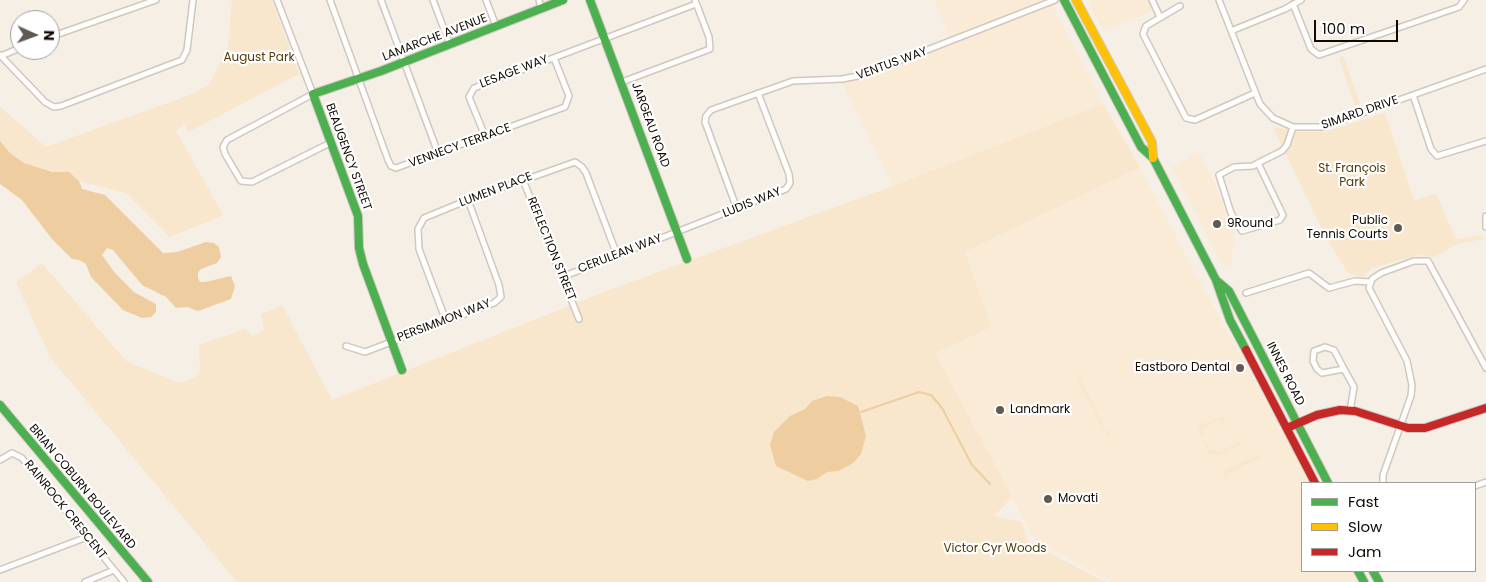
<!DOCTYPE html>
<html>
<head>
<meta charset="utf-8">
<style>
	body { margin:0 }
	#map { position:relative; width:1486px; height:582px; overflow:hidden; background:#f6efe6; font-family:Poppins,sans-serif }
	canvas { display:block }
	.legend { position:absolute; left:1301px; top:482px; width:175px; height:90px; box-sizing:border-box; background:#fff; border:1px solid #a09d9a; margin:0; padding:6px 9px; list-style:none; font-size:15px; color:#110a03 }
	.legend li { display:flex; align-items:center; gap:10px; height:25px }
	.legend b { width:25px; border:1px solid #a09d9a }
	.north { position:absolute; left:10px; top:10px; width:50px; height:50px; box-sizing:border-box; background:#fff; border:1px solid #a09d9a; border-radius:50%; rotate:92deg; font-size:14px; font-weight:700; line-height:20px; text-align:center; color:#110a03 }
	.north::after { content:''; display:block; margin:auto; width:18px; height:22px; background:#615a52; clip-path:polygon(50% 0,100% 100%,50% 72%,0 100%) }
	.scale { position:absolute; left:1314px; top:20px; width:84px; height:22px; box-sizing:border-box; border:2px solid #110a03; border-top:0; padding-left:6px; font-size:15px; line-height:18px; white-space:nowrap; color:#110a03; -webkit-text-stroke:4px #fff; paint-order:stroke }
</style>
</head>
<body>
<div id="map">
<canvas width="1486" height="582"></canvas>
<ul class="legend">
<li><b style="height:6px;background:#4caf50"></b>Fast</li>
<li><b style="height:6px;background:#ffc107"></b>Slow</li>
<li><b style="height:6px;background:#c62828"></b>Jam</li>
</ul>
<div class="north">N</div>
<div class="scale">100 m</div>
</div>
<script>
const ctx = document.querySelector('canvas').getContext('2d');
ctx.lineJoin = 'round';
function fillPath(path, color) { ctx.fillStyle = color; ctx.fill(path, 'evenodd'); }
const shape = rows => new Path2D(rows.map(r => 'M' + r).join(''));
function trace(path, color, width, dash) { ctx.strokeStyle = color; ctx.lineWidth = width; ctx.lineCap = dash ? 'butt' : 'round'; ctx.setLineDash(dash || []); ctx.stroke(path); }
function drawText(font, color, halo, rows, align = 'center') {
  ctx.font = font + ' Poppins,sans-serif'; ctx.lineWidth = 4.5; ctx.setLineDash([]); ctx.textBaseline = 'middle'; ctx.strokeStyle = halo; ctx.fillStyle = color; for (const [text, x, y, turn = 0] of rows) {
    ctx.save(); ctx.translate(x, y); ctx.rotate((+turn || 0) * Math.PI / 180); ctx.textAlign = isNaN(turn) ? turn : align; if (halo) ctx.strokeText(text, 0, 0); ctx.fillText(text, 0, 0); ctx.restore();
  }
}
fillPath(shape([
	[935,0,1050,0,1103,104,893,186,839,76,864,71,949,39],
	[1087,0,1147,0,1153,11,1103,31],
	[1199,152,1211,175,1235,234,1231,265,1224,268,1172,167],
	[1140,167,1195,273,1311,483,1302,483,1302,571,1354,571,1359,582,1110,582,1034,539,935,353,992,327,965,252]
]), '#faebd7');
fillPath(shape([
	[232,0,272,0,299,74,188,132,185,126,187,121,176,131,223,215,170,237,126,193,79,181,69,172,52,172,24,163,10,153,0,141,0,107,46,147,195,93,210,83,228,47],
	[1343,56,1360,104,1355,106,1339,58],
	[1103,104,1140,167,965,252,992,327,935,353,1012,497,994,516,1022,522,1028,542,1106,582,237,582,50,357,16,282,42,263,126,361,179,383,195,378,200,372,199,345,245,329,253,336,264,329,261,314,282,305,332,400,604,292,893,186],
	[1385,113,1414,200,1436,194,1456,239,1481,235,1483,239,1457,244,1434,257,1418,255,1372,268,1363,277,1348,273,1326,237,1273,127,1301,132,1325,132],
	[1080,376,1084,377,1080,380,1093,404,1097,404,1094,407,1106,432,1111,430,1109,436,1105,433,1078,381],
	[1223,417,1225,419,1224,423,1220,419,1203,428,1205,432,1201,435,1210,451,1215,449,1217,453,1241,441,1242,443,1219,455,1209,454,1197,426],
	[1258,455,1259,458,1226,475,1227,479,1223,479,1224,471]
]), '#f8e6cd');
fillPath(shape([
	[0,141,10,153,24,163,52,172,69,172,79,181,82,189,105,195,163,253,177,252,206,242,214,243,219,247,221,257,217,263,201,269,198,272,198,278,200,282,205,282,231,276,235,286,231,299,198,311,187,307,176,308,166,297,142,285,113,250,107,248,102,255,115,273,134,292,156,304,156,312,151,317,142,318,123,310,91,277,86,264,79,260,72,259,52,239,22,200,0,184],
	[827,396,840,397,858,406,866,436,861,454,853,463,839,471,827,472,817,479,808,481,776,466,770,445,774,432,790,416,805,409,812,401]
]), '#eecea1');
trace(shape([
	[861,412,919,392,931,395,942,408,972,465,990,484]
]), '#eecea1', 2);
const street = shape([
	[277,0,313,94,227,140,223,147,225,154,241,181,252,182,330,143],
	[330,0,388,160,391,166,396,168,565,107,569,96,554,58],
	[381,0,438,153],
	[433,0,450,45],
	[486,0,496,26],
	[539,0,541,8],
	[1152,0,1160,17],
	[1219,0,1260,104,1273,118,1293,127,1323,127,1486,69],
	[1293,4,1311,49,1319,55,1459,7,1464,0],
	[1180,6,1146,26,1143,34,1186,118,1195,120,1255,93],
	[1231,31,1285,9,1301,0],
	[50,37,156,0],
	[0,55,45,102,54,107,61,106,182,60,187,50,193,0],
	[1,56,20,48],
	[622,82,710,49,709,37,695,0],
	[1413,95,1431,149,1437,156,1486,141],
	[485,136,469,97,474,88,696,4],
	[1258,163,1283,215,1280,220,1242,231,1231,213,1219,175,1234,167,1253,166,1258,163,1282,151,1287,145,1293,127],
	[523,180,579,319],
	[737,209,705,122,706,116,711,110,793,81,842,79,863,75,1055,0],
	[1486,216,1486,227],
	[562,277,786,189,790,183,789,174,758,93],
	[1246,293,1309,273,1329,288,1355,281,1370,282],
	[446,321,419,249,418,229,424,218,468,200,575,162,582,167,586,173,617,255],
	[346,346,365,352,494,303,501,297,499,285,468,200],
	[1344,369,1322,373,1317,369,1313,361,1314,351,1325,347,1334,350,1344,369,1354,387,1350,411],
	[0,460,12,453,22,458,124,582],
	[1383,483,1383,475,1411,396,1412,385,1407,361,1369,288,1372,279,1381,273,1414,261,1428,261,1486,368],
	[1475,486,1486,482],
	[0,570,87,537],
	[85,582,114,570]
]);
const fast = shape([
	[590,0,687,259],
	[1064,0,1141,147,1153,158,1216,280,1230,320,1246,350],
	[1216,280,1229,291,1328,483],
	[402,370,363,264,359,248,358,216,313,94,381,71,563,0],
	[0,405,148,582],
	[1358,571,1364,582],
	[1373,571,1379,582]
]);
const slow = shape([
	[1076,0,1152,142,1153,158]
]);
const jam = shape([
	[1246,350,1315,483],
	[1287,428,1317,415,1340,410,1355,411,1408,428,1425,428,1486,408]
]);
trace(street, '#cfc8bf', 8);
trace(fast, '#cfc8bf', 10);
trace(slow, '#cfc8bf', 10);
trace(jam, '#cfc8bf', 10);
trace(street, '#fefdfb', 5);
trace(fast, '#4caf50', 8);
trace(slow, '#ffc107', 8);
trace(jam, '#c62828', 8);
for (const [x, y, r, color] of [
	[1217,224,5,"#615a52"],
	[1398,228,5,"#615a52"],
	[1240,368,5,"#615a52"],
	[1000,410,5,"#615a52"],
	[1048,499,5,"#615a52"]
]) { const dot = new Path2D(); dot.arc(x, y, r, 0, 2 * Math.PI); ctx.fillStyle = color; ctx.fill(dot); trace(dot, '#fff', 2); }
drawText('12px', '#110a03', '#fff', [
	["LAMARCHE AVENUE",435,38,-21],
	["VENTUS WAY",892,64,-20],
	["LESAGE WAY",514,72,-21],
	["SIMARD DRIVE",1360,113,-19],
	["JARGEAU ROAD",650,125,70],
	["VENNECY TERRACE",460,146,-20],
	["BEAUGENCY STREET",348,157,70],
	["LUMEN PLACE",496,190,-21],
	["LUDIS WAY",752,203,-22],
	["REFLECTION STREET",551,249,68],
	["CERULEAN WAY",620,254,-21],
	["PERSIMMON WAY",444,321,-21],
	["INNES ROAD",1285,374,63],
	["BRIAN COBURN BOULEVARD",82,487,50],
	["RAINROCK CRESCENT",65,510,51]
]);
drawText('12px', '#543806', '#fff', [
	["August Park",259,58],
	["St. François",1352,169],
	["Park",1352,183],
	["Victor Cyr Woods",995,549]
]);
drawText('12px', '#110a03', '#fff', [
	["Public",1388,221,"right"],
	["Tennis Courts",1388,235,"right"],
	["9Round",1227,224],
	["Eastboro Dental",1230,368,"right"],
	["Landmark",1010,410],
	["Movati",1058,499]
], 'left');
</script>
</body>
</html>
